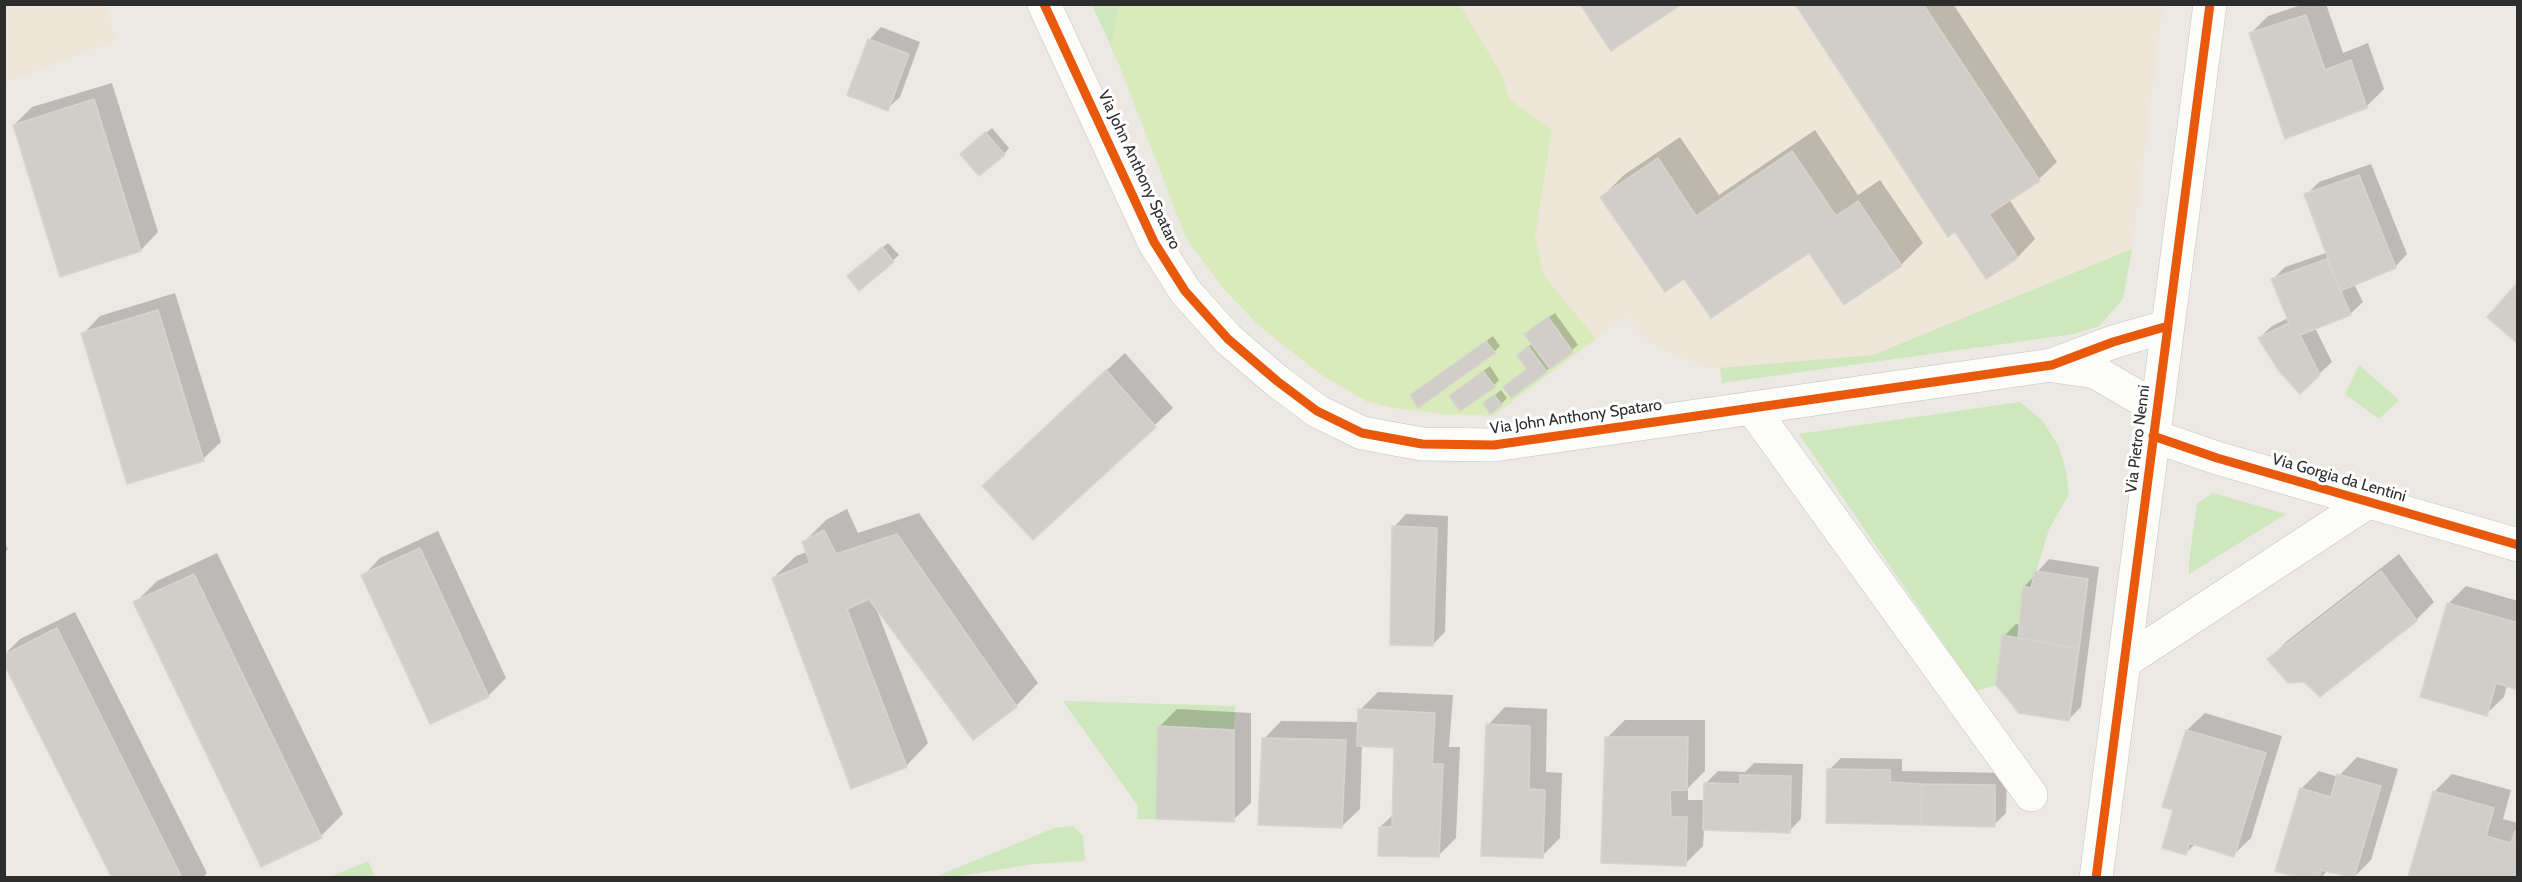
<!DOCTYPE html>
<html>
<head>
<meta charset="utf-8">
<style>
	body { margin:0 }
	#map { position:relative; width:2522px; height:882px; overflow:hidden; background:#ece8e4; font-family:Cabin,sans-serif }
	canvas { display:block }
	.frame { position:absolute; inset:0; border:6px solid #2d2d2d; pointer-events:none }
</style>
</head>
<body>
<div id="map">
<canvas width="2522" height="882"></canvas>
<div class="frame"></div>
</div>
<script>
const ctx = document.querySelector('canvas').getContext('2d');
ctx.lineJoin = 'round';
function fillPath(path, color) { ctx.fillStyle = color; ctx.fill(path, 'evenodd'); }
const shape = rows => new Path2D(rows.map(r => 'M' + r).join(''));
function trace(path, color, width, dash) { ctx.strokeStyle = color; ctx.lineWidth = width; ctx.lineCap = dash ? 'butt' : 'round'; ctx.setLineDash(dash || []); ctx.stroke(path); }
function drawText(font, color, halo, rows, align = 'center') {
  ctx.font = font + ' Cabin,sans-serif'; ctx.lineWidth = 6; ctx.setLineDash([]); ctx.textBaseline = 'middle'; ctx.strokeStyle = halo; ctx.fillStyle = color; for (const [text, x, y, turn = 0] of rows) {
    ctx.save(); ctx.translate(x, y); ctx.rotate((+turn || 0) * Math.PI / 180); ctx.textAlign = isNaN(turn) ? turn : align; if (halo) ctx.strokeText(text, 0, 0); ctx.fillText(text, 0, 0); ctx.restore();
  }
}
fillPath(shape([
	[5,4,106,5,116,40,5,83],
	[1460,5,2163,5,2132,249,1873,355,1710,369,1659,348,1645,339,1626,317,1596,339,1543,274,1535,238,1552,129,1510,100,1502,75]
]), '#eee6d8');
fillPath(shape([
	[1092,5,1202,5,1120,66],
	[2132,249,2123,299,2099,326,2074,334,1722,383,1720,368,1873,355],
	[2359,365,2399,400,2379,419,2345,394],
	[2020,402,2042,420,2059,447,2066,471,2069,494,2049,529,2031,588,2023,587,2018,638,1996,685,1976,691,1799,434],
	[2213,493,2286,514,2189,574,2189,562,2197,504],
	[1063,701,1235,706,1234,730,1158,726,1156,819,1137,819,1138,806],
	[1073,826,1083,836,1085,861,1034,864,952,877,935,877,1054,828],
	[368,861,375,877,330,877]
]), '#cee7bc');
fillPath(shape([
	[1119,5,1460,5,1502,75,1510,100,1552,129,1535,238,1543,274,1596,339,1493,416,1444,414,1393,408,1366,401,1320,374,1258,325,1223,288,1186,238,1111,44]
]), '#d9ebba');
fillPath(shape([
	[1796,4,1953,4,2057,162,2039,179,2009,199,2035,239,2018,257,1987,277],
	[2304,4,2326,4,2343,53,2368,43,2384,89,2366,107,2250,34,2268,16],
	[881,27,920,42,900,97,887,109,869,40],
	[112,83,158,232,141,250,14,125,32,107],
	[992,128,1009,148,1004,154,968,148],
	[1815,130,1858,195,1880,180,1923,243,1901,265,1809,250,1684,277,1602,197,1624,175,1680,137,1719,195],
	[2371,164,2407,254,2395,267,2354,284,2363,302,2350,314,2315,328,2332,362,2319,374,2259,338,2272,326,2288,318,2272,280,2285,267,2326,253,2306,195,2319,182],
	[888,243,899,255,860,289,855,270],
	[175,293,221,442,203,459,83,334,100,316],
	[1555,313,1578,345,1546,371,1529,369,1525,349,1533,343,1532,328],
	[1493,336,1500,346,1494,352,1412,396],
	[1125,353,1173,408,1033,538,1002,468],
	[1490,366,1499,380,1494,385,1457,390],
	[1501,390,1507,398,1501,404,1491,398],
	[847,509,858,533,919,513,1038,683,1016,706,973,738,876,608,928,743,906,766,773,578,796,556,807,552,804,542,826,520],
	[1406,514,1448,516,1445,632,1433,644,1394,527],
	[438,531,506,678,488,696,363,576,380,558],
	[4,541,8,549,4,553],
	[217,553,343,814,321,836,262,865,135,603,157,581],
	[2399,554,2434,602,2416,620,2320,695,2304,680,2269,659,2287,641],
	[2049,559,2099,567,2081,707,2069,719,2004,636,2016,624,2021,625,2024,587],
	[2466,586,2518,601,2518,688,2507,685,2504,697,2486,714,2448,604],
	[75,612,207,873,202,878,113,878,4,655,20,639],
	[1378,692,1453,695,1449,747,1460,747,1456,838,1438,856,1380,827,1394,814,1395,747,1362,745,1360,809,1342,826,1264,739,1281,721,1360,722,1360,710],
	[1505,707,1547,709,1546,772,1562,773,1560,838,1542,856,1488,725],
	[1177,709,1251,713,1251,803,1233,820,1159,727],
	[2205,713,2282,736,2251,838,2233,855,2195,844,2186,853,2175,809,2187,730],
	[1625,720,1705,720,1705,771,1688,788,1688,800,1705,800,1706,783,1718,771,1745,772,1754,763,1803,764,1801,819,1789,831,1704,829,1703,846,1685,864,1607,738],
	[2357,757,2398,769,2371,860,2353,878,2328,870,2321,878,2304,878,2301,789,2319,771,2338,777],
	[1841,758,1902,759,1902,771,2007,773,2006,813,1994,825,1829,770],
	[2452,774,2511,790,2503,819,2518,823,2518,878,2410,876,2434,792]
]), '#0003');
const building = shape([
	[1580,4,1682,4,1611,51,1580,4],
	[1795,4,1923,4,2040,181,1989,214,2018,258,1986,279,1955,232,1948,237,1795,4],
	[2306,15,2325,70,2351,60,2367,108,2285,139,2249,33,2306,15],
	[868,39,909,54,888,111,847,95,868,39],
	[94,99,141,251,60,277,13,125,94,99],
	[985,132,1005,155,979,176,960,154,985,132],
	[1792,151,1836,216,1858,201,1902,266,1844,305,1809,253,1711,318,1684,279,1665,292,1600,197,1658,158,1696,216,1792,151],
	[2359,175,2396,268,2340,291,2304,194,2359,175],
	[882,247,894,262,859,291,847,276,882,247],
	[2327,259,2351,315,2300,335,2320,375,2300,394,2279,371,2258,338,2289,323,2271,279,2327,259],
	[2518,282,2518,344,2487,317,2518,282],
	[158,310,204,461,127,484,81,333,158,310],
	[1548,317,1573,352,1550,369,1524,334,1548,317],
	[1486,341,1495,353,1418,408,1410,395,1486,341],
	[1528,346,1547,372,1511,398,1503,387,1527,369,1517,355,1528,346],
	[1106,370,1156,427,1033,540,982,486,1106,370],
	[1483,371,1495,387,1460,411,1449,396,1483,371],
	[1494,395,1502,405,1490,414,1483,403,1494,395],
	[1392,526,1437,528,1433,646,1390,645,1392,526],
	[824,530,836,554,897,534,1017,707,973,740,869,599,847,609,907,767,851,789,772,578,810,563,802,542,824,530],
	[420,548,489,697,430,724,361,575,420,548],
	[2035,571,2088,579,2079,649,2018,638,2023,586,2031,588,2035,571],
	[2381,571,2417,621,2320,697,2304,682,2288,683,2267,659,2381,571],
	[194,574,322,838,261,867,133,602,194,574],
	[2447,603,2518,623,2518,690,2496,683,2487,716,2420,697,2447,603],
	[57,628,182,878,112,878,4,664,4,655,57,628],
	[2002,635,2079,649,2069,721,2019,713,1996,685,2002,635],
	[1358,709,1435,713,1432,764,1443,764,1439,857,1378,856,1379,827,1392,827,1394,748,1357,746,1358,709],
	[1486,724,1530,726,1529,789,1545,790,1543,858,1481,856,1486,724],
	[1158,726,1234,730,1234,822,1156,819,1158,726],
	[2186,730,2266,753,2234,857,2189,843,2186,855,2162,848,2173,810,2162,807,2186,730],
	[1605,737,1688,737,1687,790,1670,790,1671,817,1687,817,1686,866,1601,863,1605,737],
	[1262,738,1346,740,1342,828,1258,825,1262,738],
	[1827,769,1890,770,1890,782,1922,784,1921,825,1826,823,1827,769],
	[2337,774,2381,786,2354,878,2321,870,2319,878,2299,878,2275,871,2300,788,2331,797,2337,774],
	[1740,775,1791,776,1790,833,1703,830,1704,783,1740,784,1740,775],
	[1922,784,1995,785,1995,827,1921,825,1922,784],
	[2433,791,2494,808,2486,836,2511,843,2515,831,2518,832,2518,878,2408,877,2433,791]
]);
fillPath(building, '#d1ceca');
trace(building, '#d7d4d0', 1.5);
const minor = shape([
	[1044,4,1154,242,1185,291,1228,339,1277,381,1317,411,1362,433,1422,444,1494,445,2052,365,2113,342,2168,326],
	[2054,366,2095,372,2157,408],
	[1752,408,2031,795],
	[2153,436,2217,458,2518,545],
	[2124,662,2368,502],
	[2096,878,2210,4]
]);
trace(minor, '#c5c4c4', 34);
trace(minor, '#fcfcfb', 33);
trace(shape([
	[1044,4,1154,242,1185,291,1228,339,1277,381,1317,411,1362,433,1422,444,1494,445,2052,365,2113,342,2168,326],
	[2153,436,2217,458,2518,545],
	[2096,878,2210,4]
]), '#e8590c', 9);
drawText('16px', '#2d2d2d', '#fff', [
	["Via John Anthony Spataro",1139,170,65],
	["Via John Anthony Spataro",1576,417,-8],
	["Via Pietro Nenni",2138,439,-83],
	["Via Gorgia da Lentini",2339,478,16]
]);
</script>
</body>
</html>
